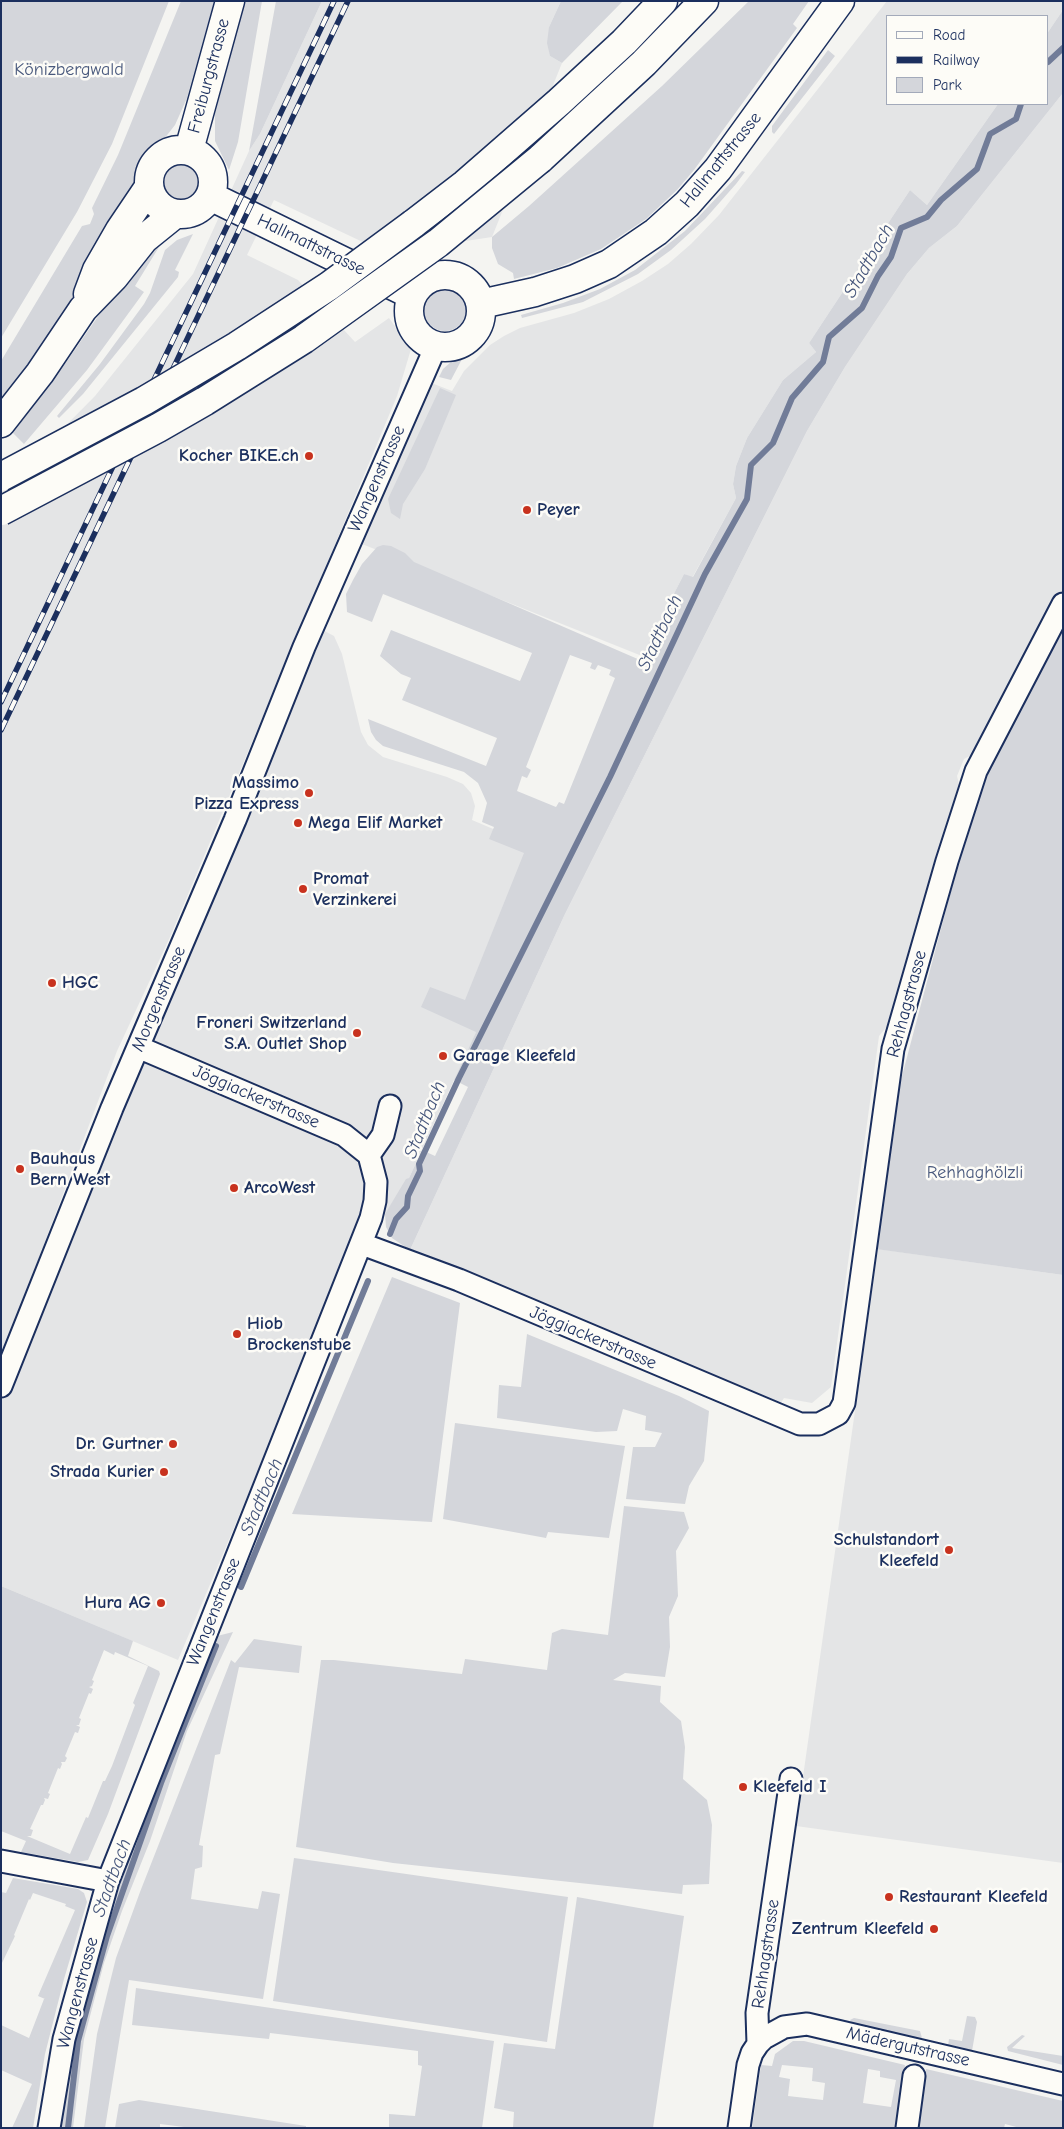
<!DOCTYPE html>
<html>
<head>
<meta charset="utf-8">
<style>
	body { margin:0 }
	#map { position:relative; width:1064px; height:2129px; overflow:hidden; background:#f4f4f1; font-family:"Comic Neue",sans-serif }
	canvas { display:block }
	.frame { position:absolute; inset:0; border:2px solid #1b2f5e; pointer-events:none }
	.legend { position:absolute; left:886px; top:15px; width:162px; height:90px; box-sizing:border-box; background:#fdfcf7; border:1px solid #a3aaba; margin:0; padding:6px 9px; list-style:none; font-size:15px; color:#1b2f5e }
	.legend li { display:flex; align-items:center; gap:10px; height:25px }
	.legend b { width:25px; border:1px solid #a3aaba }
</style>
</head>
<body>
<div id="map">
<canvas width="1064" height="2129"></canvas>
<div class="frame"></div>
<ul class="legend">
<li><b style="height:6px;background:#fdfcf7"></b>Road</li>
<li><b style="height:6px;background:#1b2f5e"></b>Railway</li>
<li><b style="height:14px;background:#d4d6db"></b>Park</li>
</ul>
</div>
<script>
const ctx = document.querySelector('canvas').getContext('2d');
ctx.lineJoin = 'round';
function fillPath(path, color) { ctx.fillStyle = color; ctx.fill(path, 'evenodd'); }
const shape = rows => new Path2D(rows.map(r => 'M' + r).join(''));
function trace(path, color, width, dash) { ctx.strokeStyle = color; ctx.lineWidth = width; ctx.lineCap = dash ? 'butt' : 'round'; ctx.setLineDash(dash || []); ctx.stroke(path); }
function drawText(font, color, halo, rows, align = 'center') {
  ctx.font = font + ' "Comic Neue",sans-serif'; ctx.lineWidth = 5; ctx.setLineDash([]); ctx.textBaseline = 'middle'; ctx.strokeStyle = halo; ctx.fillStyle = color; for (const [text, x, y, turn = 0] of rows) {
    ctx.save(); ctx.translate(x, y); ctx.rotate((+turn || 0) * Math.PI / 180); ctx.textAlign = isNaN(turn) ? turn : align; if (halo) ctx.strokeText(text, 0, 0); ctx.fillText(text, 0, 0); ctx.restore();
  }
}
fillPath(shape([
	[322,1,561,1,549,27,550,56,562,63,492,237,386,253,274,200,247,255,298,280,355,342,389,318,411,349,397,396,306,614,170,937,117,1051,1,1358,1,491,95,396,193,274,249,151,260,134],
	[887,1,1063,1,1063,10,1048,32,1048,16,888,16,888,104,998,104,927,205,910,190,809,343,816,352,783,380,747,438,736,466,733,484,736,498,692,578,684,574,642,656,357,542,429,382,452,391,464,371,490,345,504,336,520,328,574,313,609,299,642,281,668,264,691,244,719,215],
	[1063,93,1063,591,977,752,964,759,957,776,961,793,889,1024,879,1036,831,1387,812,1403,784,1398,780,1404,410,1250,565,914,807,431,845,367,907,274,929,248,957,226],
	[317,627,334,636,342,654,361,732,368,745,383,757,447,777,463,784,471,793,475,806,472,820,557,856,409,1178,385,1214,360,1230,178,1660,1,1586,1,1400],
	[878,1249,1063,1275,1063,1863,796,1826]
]), '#e4e5e6');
fillPath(shape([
	[1,1,169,1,112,144,77,212,1,338],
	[181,1,214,1,187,98,175,125,164,139,151,148,142,158,137,171,136,190,70,302,31,362,1,400,1,361,82,226,90,224,94,214,92,208,118,155],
	[245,1,262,1,238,142,229,170,215,141,215,114],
	[276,1,322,1,260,134,249,151],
	[561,1,623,1,562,63,550,56,547,43,549,27],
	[749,1,809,1,793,24,797,28,694,170,677,190,646,219,601,249,557,268,514,279,513,273,498,264,492,248,492,237,529,206,662,86],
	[1063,10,1063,93,957,226,929,248,907,274,845,367,807,431,565,914,410,1250,392,1238,386,1227,385,1214,406,1179,409,1178,422,1150,435,1156,468,1087,454,1080,476,1032,421,1007,430,987,465,1000,524,853,489,839,494,827,482,822,487,803,478,783,464,772,383,746,376,740,371,732,368,719,486,766,497,738,402,700,411,678,401,674,380,656,391,630,520,681,532,653,383,594,372,622,347,612,346,594,353,580,362,564,377,547,383,545,391,546,405,553,414,562,640,660,684,574,693,577,736,498,733,484,736,466,747,438,783,380,816,352,809,343,910,190,927,205,998,104,1048,104,1048,32],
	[570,655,592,663,590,668,595,670,598,665,611,670,609,675,615,678,564,804,559,802,556,807,517,791,522,776,527,778,531,770,526,767],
	[828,50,835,56,774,134,772,132,772,126],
	'164 182a17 17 0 1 1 34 0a17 17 0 1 1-34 0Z',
	[742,171,745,172,736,184,705,219,671,250,638,274,583,302,522,318,521,315,563,303,600,289,635,270,685,231],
	[177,227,178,230,171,234,159,247,135,286,144,292,87,370,24,444,13,433,67,361,140,256],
	[193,234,175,270,179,272,178,277,83,394,59,418,57,416,100,364,144,304,150,293,165,250,177,240],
	'424 310a21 21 0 1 1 42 0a21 21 0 1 1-42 0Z',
	[469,352,461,361,451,380,439,377,443,369,452,361],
	[440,388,456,395,425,469,403,504,400,519,391,513,388,499],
	[1063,619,1063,1275,876,1249,898,1091,964,842,986,776],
	[392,1277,460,1303,432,1522,292,1514],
	[527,1334,679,1396,709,1411,704,1461,689,1486,685,1504,626,1499,633,1447,655,1447,662,1433,645,1430,646,1416,623,1409,617,1431,596,1432,497,1418,499,1385,521,1387],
	[455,1423,625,1446,609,1538,548,1532,546,1538,443,1519],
	[624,1506,684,1512,689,1528,676,1551,678,1596,669,1617,670,1647,665,1677,625,1673,613,1680,661,1686,660,1702,681,1721,685,1747,683,1779,707,1800,712,1825,709,1884,683,1885,682,1894,393,1863,296,1847,321,1660,334,1660,462,1674,465,1659,547,1670,552,1633,562,1629,608,1635],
	[1,1586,133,1641,128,1656,159,1671,160,1674,108,1814,88,1860,78,1862,21,1852,26,1841,1,1831],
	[104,1650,114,1655,115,1652,148,1666,133,1703,135,1705,112,1766,105,1781,103,1781,88,1818,86,1817,70,1854,27,1836,31,1836,33,1830,30,1829,41,1805,43,1805,45,1800,44,1798,48,1799,50,1794,48,1793,58,1768,60,1769,62,1764,61,1762,65,1762,67,1758,65,1756,75,1732,78,1733,80,1727,76,1725,79,1725,81,1719,79,1718,89,1693,91,1694,93,1689,89,1687,92,1686,94,1681,92,1680],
	[233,1632,187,1731,150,1841,122,1911,104,1963,84,2039,73,2128,56,2128,101,1902,205,1639],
	[254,1639,302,1646,299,1673,239,1667,220,1754,215,1755,199,1845,203,1846,202,1867,195,1869,191,1899,258,1909,262,1891,280,1894,263,1999,129,1980,105,2128,84,2128,97,2034,116,1958,140,1892,231,1660,235,1663],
	[294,1858,568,1897,547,2042,273,2001],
	[13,1878,78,1889,84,1893,87,1902,64,1979,45,2054,33,2128,12,2128,32,2084,1,2070,1,2025,29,2038,44,1999,45,1999,38,1996,75,1910,65,1906,66,1904,33,1893,30,1900,29,1899,14,1935,15,1936,1,1965,1,1892,6,1893],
	[577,1897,684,1916,653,2128,513,2128,514,2112,494,2108,504,2043,555,2049],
	[136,1988,494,2041,482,2128,389,2128,389,2114,415,2116,422,2066,418,2065,418,2051,270,2033,269,2039,132,2025],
	[967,2016,975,2017,977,2022,972,2051,948,2046,949,2039,962,2041],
	[854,2018,920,2031,922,2038,919,2039,852,2023,850,2020],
	[1022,2035,1025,2036,1012,2048,1063,2056,1063,2065,1008,2051,1007,2047],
	[793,2041,804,2041,905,2065,896,2128,752,2128,761,2065,772,2066,775,2054],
	[782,2065,813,2068,812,2081,825,2083,823,2100,788,2096,790,2079,779,2077],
	[868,2069,880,2071,880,2077,896,2080,891,2107,863,2103],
	[926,2069,1063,2101,1063,2128,1020,2128,1005,2124,1004,2128,917,2128],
	[139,2100,306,2126,306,2128,192,2128,160,2124,160,2128,115,2128,119,2104]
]), '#d4d6db');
trace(shape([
	[1048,62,1063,48],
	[390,1234,396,1219,407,1207,408,1196,420,1171,419,1164,459,1078,610,777,705,574,747,499,751,465,773,443,792,398,823,362,829,337,862,308,878,276,891,257,901,228,927,217,941,200,977,169,990,134,1016,119,1021,104],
	[241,1587,368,1281],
	[68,2128,78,2041,107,1936,161,1783,216,1646]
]), '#717c98', 6);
const minor = shape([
	[138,1047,344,1135,369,1155],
	[369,1155,383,1135,390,1106],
	[362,1244,459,1280,800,1424,819,1424,838,1414,844,1403,893,1049,947,861,976,771,1063,604],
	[1,1386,112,1108,235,820,304,647,436,346],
	[1,1861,108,1881],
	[758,2044,764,2038,784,2027,807,2024,1063,2084],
	[49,2128,64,2039,108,1881,371,1218,375,1201,376,1182,369,1155],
	[739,2128,748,2065,752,2053,758,2044,757,2013,791,1779],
	[907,2128,914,2076]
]);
const major = shape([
	'149 182a32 32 0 1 1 64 0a32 32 0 1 1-64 0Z',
	[189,150,230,1],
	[210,196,404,291],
	'409 311a36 36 0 1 1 72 0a36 36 0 1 1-72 0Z',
	[88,294,97,270,120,230,149,187],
	[481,304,535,292,575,279,609,264,656,232,687,204,718,169,840,1],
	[1,423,40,373,83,309,114,277,144,239,175,214]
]);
const highway = shape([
	[540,159,644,63,704,1],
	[413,224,465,184,559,102,624,42,663,1]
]);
trace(minor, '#1b2f5e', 25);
trace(major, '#1b2f5e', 31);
trace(highway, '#1b2f5e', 31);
trace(minor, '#fdfcf7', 21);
trace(major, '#fdfcf7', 28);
trace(highway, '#fdfcf7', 28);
const rail = shape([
	[1,702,334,1],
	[1,730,348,1]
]);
trace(rail, '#1b2f5e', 5.5);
trace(rail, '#fdfcf7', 4, [11]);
const highwayBridge = shape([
	[1,477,144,401,237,346,329,286,413,224],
	[1,511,158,428,205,401,304,339,438,243,540,159]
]);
trace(highwayBridge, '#1b2f5e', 31, []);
trace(highwayBridge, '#fdfcf7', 28);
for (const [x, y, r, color] of [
	[309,456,5,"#c8321e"],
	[527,510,5,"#c8321e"],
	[309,793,5,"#c8321e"],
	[298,823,5,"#c8321e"],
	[303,889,5,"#c8321e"],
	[52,983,5,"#c8321e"],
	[357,1033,5,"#c8321e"],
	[443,1056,5,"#c8321e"],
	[20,1169,5,"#c8321e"],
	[234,1188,5,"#c8321e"],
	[237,1334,5,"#c8321e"],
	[173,1444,5,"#c8321e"],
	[164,1472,5,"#c8321e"],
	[949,1550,5,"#c8321e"],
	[161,1603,5,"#c8321e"],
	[743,1787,5,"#c8321e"],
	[889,1897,5,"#c8321e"],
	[934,1929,5,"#c8321e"]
]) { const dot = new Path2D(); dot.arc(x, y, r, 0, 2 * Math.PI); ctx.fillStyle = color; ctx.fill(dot); trace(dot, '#fdfcf7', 2); }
drawText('18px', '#49597d', '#fdfcf7', [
	["Könizbergwald",69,70],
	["Rehhaghölzli",975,1173]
]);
drawText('18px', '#1b2f5e', '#fdfcf7', [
	["Freiburgstrasse",209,76,-75],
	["Hallmattstrasse",721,160,-51],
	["Hallmattstrasse",311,245,26],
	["Wangenstrasse",377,479,-66],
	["Morgenstrasse",159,999,-67],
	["Rehhagstrasse",907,1004,-75],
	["Jöggiackerstrasse",256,1097,23],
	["Jöggiackerstrasse",593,1338,23],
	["Wangenstrasse",214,1612,-68],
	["Rehhagstrasse",766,1954,-82],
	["Wangenstrasse",78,1993,-75],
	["Mädergutstrasse",908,2047,13]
]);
drawText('bold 18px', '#1b2f5e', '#fdfcf7', [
	["Kocher BIKE.ch",299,456,"right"],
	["Peyer",537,510],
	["Massimo",299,783,"right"],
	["Pizza Express",299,804,"right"],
	["Mega Elif Market",308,823],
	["Promat",313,879],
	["Verzinkerei",313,900],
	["HGC",62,983],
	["Froneri Switzerland",347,1023,"right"],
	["S.A. Outlet Shop",347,1044,"right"],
	["Garage Kleefeld",453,1056],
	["Bauhaus",30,1159],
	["Bern West",30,1180],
	["ArcoWest",244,1188],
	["Hiob",247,1324],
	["Brockenstube",247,1345],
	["Dr. Gurtner",163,1444,"right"],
	["Strada Kurier",154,1472,"right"],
	["Schulstandort",939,1540,"right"],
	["Kleefeld",939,1561,"right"],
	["Hura AG",151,1603,"right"],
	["Kleefeld I",753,1787],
	["Restaurant Kleefeld",899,1897],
	["Zentrum Kleefeld",924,1929,"right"]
], 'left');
drawText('italic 19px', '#46567b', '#fdfcf7', [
	["Stadtbach",869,261,-60],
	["Stadtbach",660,633,-65],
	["Stadtbach",425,1120,-68],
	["Stadtbach",262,1497,-67],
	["Stadtbach",112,1878,-70]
]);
</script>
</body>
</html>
